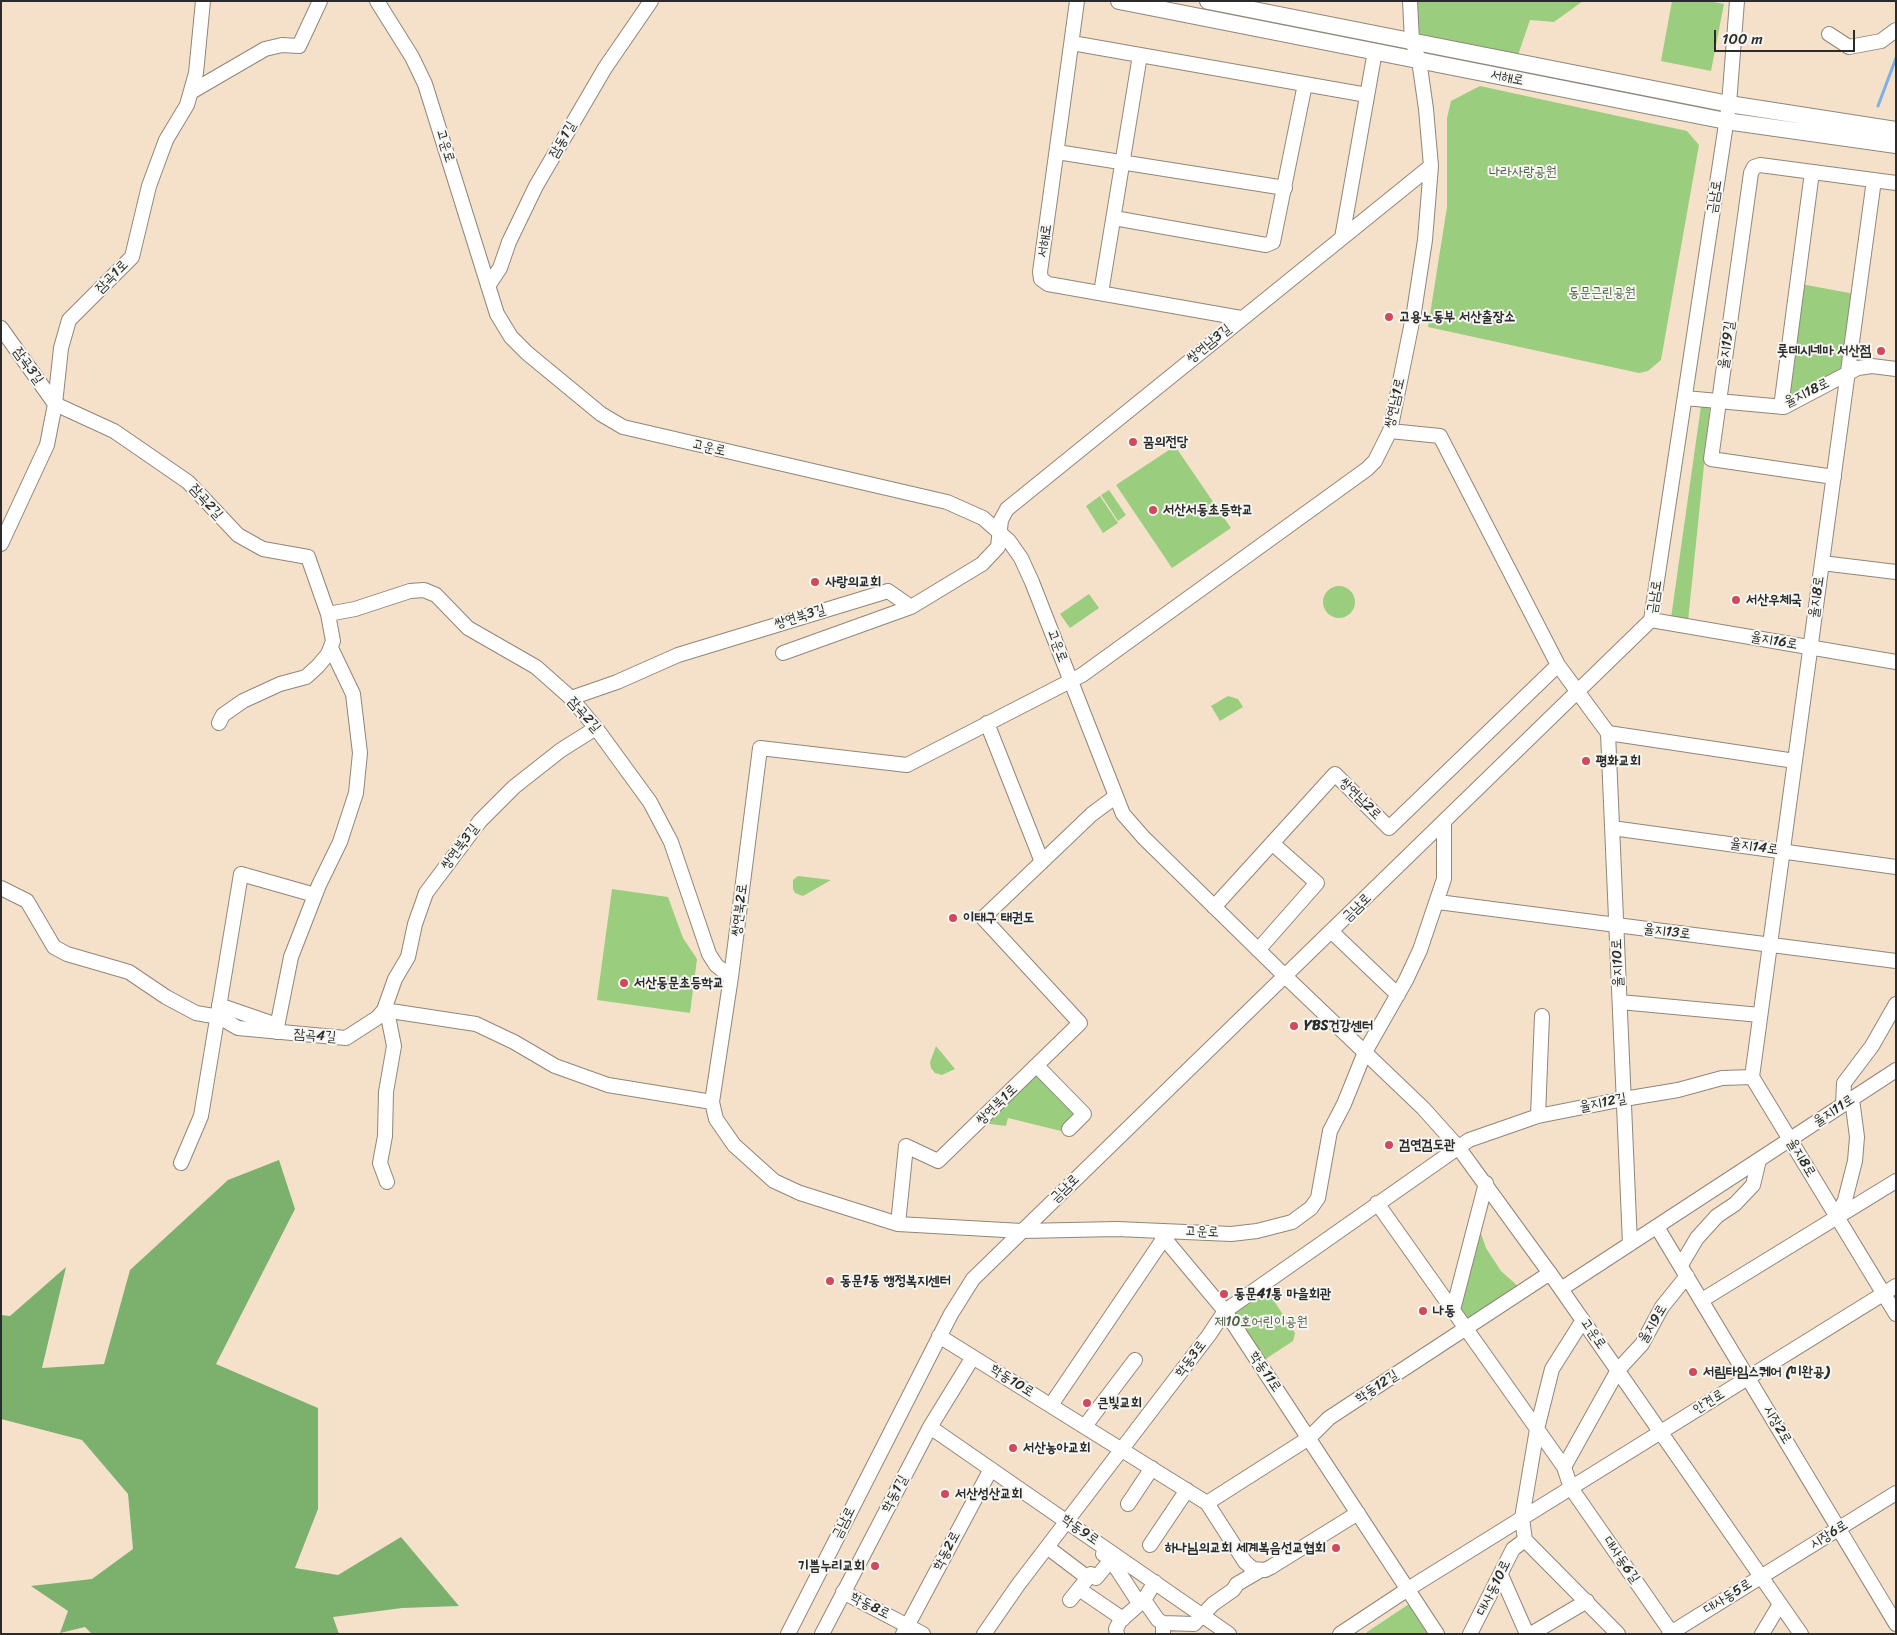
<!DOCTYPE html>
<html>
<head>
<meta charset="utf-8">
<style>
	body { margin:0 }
	#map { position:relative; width:1897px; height:1635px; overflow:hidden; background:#f5e1ca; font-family:Sriracha,sans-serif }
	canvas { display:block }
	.frame { position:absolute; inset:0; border:2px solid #2b2b2b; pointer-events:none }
	.scale { position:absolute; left:1714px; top:30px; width:141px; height:22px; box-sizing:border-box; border:2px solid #2b2b2b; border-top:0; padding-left:6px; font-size:15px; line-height:18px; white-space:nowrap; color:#2b2b2b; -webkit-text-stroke:4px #f6f6f2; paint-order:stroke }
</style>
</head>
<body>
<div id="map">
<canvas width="1897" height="1635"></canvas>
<div class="frame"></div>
<div class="scale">100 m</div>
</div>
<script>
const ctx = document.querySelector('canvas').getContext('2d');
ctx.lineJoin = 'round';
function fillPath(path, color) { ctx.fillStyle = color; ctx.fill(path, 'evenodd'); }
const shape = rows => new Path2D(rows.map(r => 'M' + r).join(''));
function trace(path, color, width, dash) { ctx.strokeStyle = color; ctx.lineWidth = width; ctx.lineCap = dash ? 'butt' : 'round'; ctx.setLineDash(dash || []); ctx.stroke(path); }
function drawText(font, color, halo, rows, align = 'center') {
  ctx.font = font + ' Sriracha,"Poor Story",sans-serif'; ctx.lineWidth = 4; ctx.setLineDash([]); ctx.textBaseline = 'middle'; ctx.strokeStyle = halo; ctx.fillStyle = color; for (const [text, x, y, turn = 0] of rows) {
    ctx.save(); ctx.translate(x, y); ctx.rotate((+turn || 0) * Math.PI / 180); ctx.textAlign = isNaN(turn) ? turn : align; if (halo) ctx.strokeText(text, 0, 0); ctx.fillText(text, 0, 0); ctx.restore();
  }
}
fillPath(shape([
	[1414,1,1583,1,1554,22,1530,20,1517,58,1420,36,1416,30],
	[1672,1,1709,1,1724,4,1711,71,1661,61],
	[1480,86,1687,131,1699,145,1661,360,1648,371,1639,373,1428,327,1447,207,1447,118,1451,101],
	[1801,284,1855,294,1847,369,1787,402],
	[1701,406,1710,407,1688,621,1671,618],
	[1175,446,1231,528,1172,568,1116,485],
	[1109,490,1126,515,1118,521,1101,495],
	[1100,496,1118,523,1103,533,1086,506],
	'1323 602a16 16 0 1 1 32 0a16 16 0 1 1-32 0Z',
	[1089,594,1099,608,1070,628,1060,614],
	[1228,696,1238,699,1243,707,1220,721,1211,706],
	[798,876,831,880,803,896,795,893,793,889,793,880],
	[612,889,668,897,683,938,697,959,690,1013,597,1000],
	[936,1046,955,1069,942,1075,935,1073,931,1068,930,1062],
	[1034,1074,1041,1074,1076,1111,1076,1118,1061,1131,1008,1118,1006,1126,982,1123],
	[1479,1228,1486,1248,1501,1271,1520,1288,1469,1321,1458,1311],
	[1265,1287,1295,1333,1293,1341,1261,1362,1228,1312],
	[1409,1604,1429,1634,1367,1634,1367,1632]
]), '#9ace7e');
fillPath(shape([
	[279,1160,295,1209,216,1364,318,1408,318,1509,295,1568,338,1575,401,1537,459,1606,402,1608,333,1617,339,1634,92,1634,85,1627,60,1633,68,1611,31,1586,92,1579,133,1549,128,1494,82,1440,1,1419,1,1315,10,1316,66,1267,42,1368,104,1364,130,1270,228,1180]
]), '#7bb16d');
trace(shape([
	[1878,106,1896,58]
]), '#7ab1e9', 3);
const minor = shape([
	[377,1,412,57,425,84,497,314,511,337,527,353,601,414,623,427,947,502,983,518,1009,541,1021,558,1032,582,1123,814,1144,838,1286,977,1423,1108,1458,1147,1554,1279,1801,1634],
	[1077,1,1040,272,1041,279,1048,284,1241,318],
	[1410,1,1412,41,1419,60,1426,109,1431,166,1425,240,1414,312,1390,431,1375,461,1367,469,1082,675,907,765,760,748,731,977,712,1102,716,1119,734,1145,774,1181,800,1193,898,1224,1022,1231,1117,1229,1231,1234,1257,1231,1292,1222,1311,1208,1318,1198,1330,1131,1344,1104,1365,1052,1406,980,1420,950,1444,879,1444,823],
	[1829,34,1849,47,1881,41,1896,30],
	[1072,43,1367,95],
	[191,92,265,49,282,45,299,46,320,1],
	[1057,152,1285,188],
	[1874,180,1752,1077,1896,1314],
	[1114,218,1266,245,1273,242,1305,84],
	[1342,238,1375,51],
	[488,286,500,268,509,242,536,186,605,68,651,1],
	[1101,293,1140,55],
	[1,328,55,404,114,431,188,482,238,535,263,549,308,557,328,614,355,609,410,591,424,590,436,595,468,628,536,667,571,698,596,728,650,802,671,842,709,954,716,965,731,977],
	[1685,398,1784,407,1858,368,1872,366,1896,369],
	[1781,407,1812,172],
	[1390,431,1440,436,1558,665,1608,733,1630,1244],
	[1834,477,1711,459,1751,173,1754,167,1760,165,1896,183],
	[1,544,47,445,55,404,61,348,69,320,132,257,149,186,166,140,187,105,196,73,203,1],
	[1822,563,1896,572],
	[1651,620,1896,662],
	[783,653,911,607],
	[571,698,617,682,678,655,888,591,911,607,982,564,998,547,1001,520,1007,509,1431,166],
	[219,723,223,715,243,701,280,684,306,677,318,666,328,654,333,641,328,614],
	[987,723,1042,862],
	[1608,733,1795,761],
	[1612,828,1896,867],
	[1,888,27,901,54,947,67,954,129,972,166,997,196,1013,219,1017,238,1028,346,1038,377,1018,384,1010,395,979,408,957,415,924,426,893,480,821,514,787,561,750,596,728],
	[1438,902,1896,961],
	[1214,907,1335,774,1389,828,1558,665],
	[1332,932,1398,995],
	[1258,950,1317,883,1272,843],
	[1620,1002,1760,1015],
	[219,1005,277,1025],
	[384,1010,476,1024,514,1042,555,1066,608,1085,712,1102],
	[384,1010,389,1021,394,1046,386,1092,385,1136,380,1163,387,1182],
	[276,1032,291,957,319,885,340,842,356,793,360,753,353,694,331,648],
	[1037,1066,1084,1114,1069,1129],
	[1843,1105,1844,1083,1872,1046,1896,1004],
	[1538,1116,1542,1016],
	[181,1163,201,1116,241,874,315,895],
	[1377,1203,1564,1467,1571,1488,1671,1632],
	[1837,1217,1845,1200,1855,1161,1857,1137,1852,1099],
	[898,1224,906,1146,938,1161,1080,1023,983,918,1092,814,1115,797],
	[1657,1227,1896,1624],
	[1159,1232,1225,1311,1437,1634],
	[1681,1265,1697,1238,1717,1216,1735,1204,1753,1185,1759,1160],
	[1561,1289,1896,1070],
	[1702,1300,1896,1181],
	[1453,1310,1486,1183],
	[939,1336,1207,1503,1245,1562,1253,1569,1265,1570,1271,1567,1358,1513],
	[1051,1405,1164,1238],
	[1085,1426,1135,1360],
	[930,1427,1229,1634],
	[1564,1467,1618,1370,1642,1344,1662,1307,1687,1276],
	[1207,1503,1309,1438,1329,1418,1550,1273],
	[1128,1504,1152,1468],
	[1525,1540,1522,1518,1537,1429,1552,1369,1583,1320],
	[1525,1540,1618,1634],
	[1150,1545,1187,1490],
	[1047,1547,1088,1578],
	[1103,1554,1111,1560,1139,1603],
	[1501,1575,1527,1634],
	[1079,1589,1123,1619],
	[843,1592,923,1634],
	[1070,1600,1091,1574,1096,1578,1115,1555],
	[1144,1600,1158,1620,1163,1623,1163,1634],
	[1163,1623,1194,1624,1213,1604,1233,1590,1237,1584,1261,1570],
	[788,1634,951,1314,973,1279,1651,620,1729,104,1737,1],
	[822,1634,930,1427,973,1357],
	[903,1634,991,1469],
	[984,1634,1018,1585,1209,1335,1225,1311,1469,1140,1538,1116,1624,1099,1678,1090,1722,1078,1752,1077],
	[1117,1634,1116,1629,1120,1621,1144,1600,1155,1582],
	[1340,1634,1408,1589,1896,1286],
	[1470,1634,1513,1549,1525,1540],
	[1531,1634,1587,1601],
	[1669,1634,1896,1493],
	[1762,1634,1780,1604]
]);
const major = shape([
	[1119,1,1726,121,1896,145],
	[1208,1,1729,104,1896,130]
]);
trace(minor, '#90867a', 16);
trace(major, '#90867a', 18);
trace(minor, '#fff', 14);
trace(major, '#fff', 16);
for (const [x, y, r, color] of [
	[1389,317,5,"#d1495b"],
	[1881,351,5,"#d1495b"],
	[1133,442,5,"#d1495b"],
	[1153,510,5,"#d1495b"],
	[815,582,5,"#d1495b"],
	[1736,600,5,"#d1495b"],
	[1586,761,5,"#d1495b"],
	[953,918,5,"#d1495b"],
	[624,983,5,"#d1495b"],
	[1294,1026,5,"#d1495b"],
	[1389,1145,5,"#d1495b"],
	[830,1281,5,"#d1495b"],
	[1224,1294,5,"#d1495b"],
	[1423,1311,5,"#d1495b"],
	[1693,1372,5,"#d1495b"],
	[1087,1403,5,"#d1495b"],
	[1013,1448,5,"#d1495b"],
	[945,1494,5,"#d1495b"],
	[1336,1548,5,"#d1495b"],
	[875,1566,5,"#d1495b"]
]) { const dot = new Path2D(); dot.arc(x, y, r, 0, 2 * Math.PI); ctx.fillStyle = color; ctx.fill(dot); trace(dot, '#f6f6f2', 2); }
drawText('14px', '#2b2b2b', '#f6f6f2', [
	["서해로",1507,78,11],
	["잠동1길",563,140,-60],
	["고운로",445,146,73],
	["금남로",1715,197,-81],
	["서해로",1045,241,-82],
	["잠곡1로",112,277,-45],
	["쌍연남3길",1209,344,-39],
	["율지19길",1727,345,-82],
	["잠곡3길",28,366,55],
	["율지18로",1807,393,-26],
	["쌍연남1로",1395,403,-77],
	["고운로",709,448,13],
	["잠곡2길",206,502,48],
	["금남로",1655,597,-81],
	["율지8로",1817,597,-82],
	["쌍연북3길",800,617,-17],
	["율지16로",1774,641,10],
	["고운로",1057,646,69],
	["잠곡2길",584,715,49],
	["쌍연남2로",1360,799,45],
	["쌍연북3길",460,847,-53],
	["율지14로",1754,847,8],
	["금남로",1357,908,-44],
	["쌍연북2로",740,910,-83],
	["율지13로",1667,932,7],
	["율지10로",1618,963,-92],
	["잠곡4길",315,1036,4],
	["율지12길",1603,1103,-11],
	["쌍연북1로",997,1105,-44],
	["율지11로",1834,1111,-33],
	["율지8로",1801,1158,59],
	["금남로",1065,1189,-44],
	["고운로",1202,1232,2],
	["율지9로",1653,1324,-59],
	["고운로",1593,1334,55],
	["학동3로",1191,1359,-53],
	["학동11로",1265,1372,56],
	["학동10로",1012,1381,32],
	["학동12길",1377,1387,-33],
	["안견로",1709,1402,-32],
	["시장2로",1777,1425,59],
	["학동1길",895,1494,-62],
	["금남로",844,1523,-63],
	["학동9로",1080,1530,35],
	["시장6로",1829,1535,-32],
	["학동2로",947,1551,-62],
	["대사동6길",1621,1560,55],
	["대사동10로",1494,1588,-64],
	["대사동5로",1728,1597,-32],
	["학동8로",870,1606,27]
]);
drawText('14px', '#4c5c44', '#f6f6f2', [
	["나라사랑공원",1523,172],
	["동문근린공원",1602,293],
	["제10호어린이공원",1261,1322]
]);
drawText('bold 14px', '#2b2b2b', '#f6f6f2', [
	["고용노동부 서산출장소",1399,317],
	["롯데시네마 서산점",1871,351,"right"],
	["꿈의전당",1143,442],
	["서산서동초등학교",1163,510],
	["사랑의교회",825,582],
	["서산우체국",1746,600],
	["평화교회",1596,761],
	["이태구 태권도",963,918],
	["서산동문초등학교",634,983],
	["YBS건강센터",1304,1026],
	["검연검도관",1399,1145],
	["동문1동 행정복지센터",840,1281],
	["동문41통 마을회관",1234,1294],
	["나동",1433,1311],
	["서림타임스퀘어 (미완공)",1703,1372],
	["큰빛교회",1097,1403],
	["서산농아교회",1023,1448],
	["서산성산교회",955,1494],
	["하나님의교회 세계복음선교협회",1326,1548,"right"],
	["기쁨누리교회",865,1566,"right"]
], 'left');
</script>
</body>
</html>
